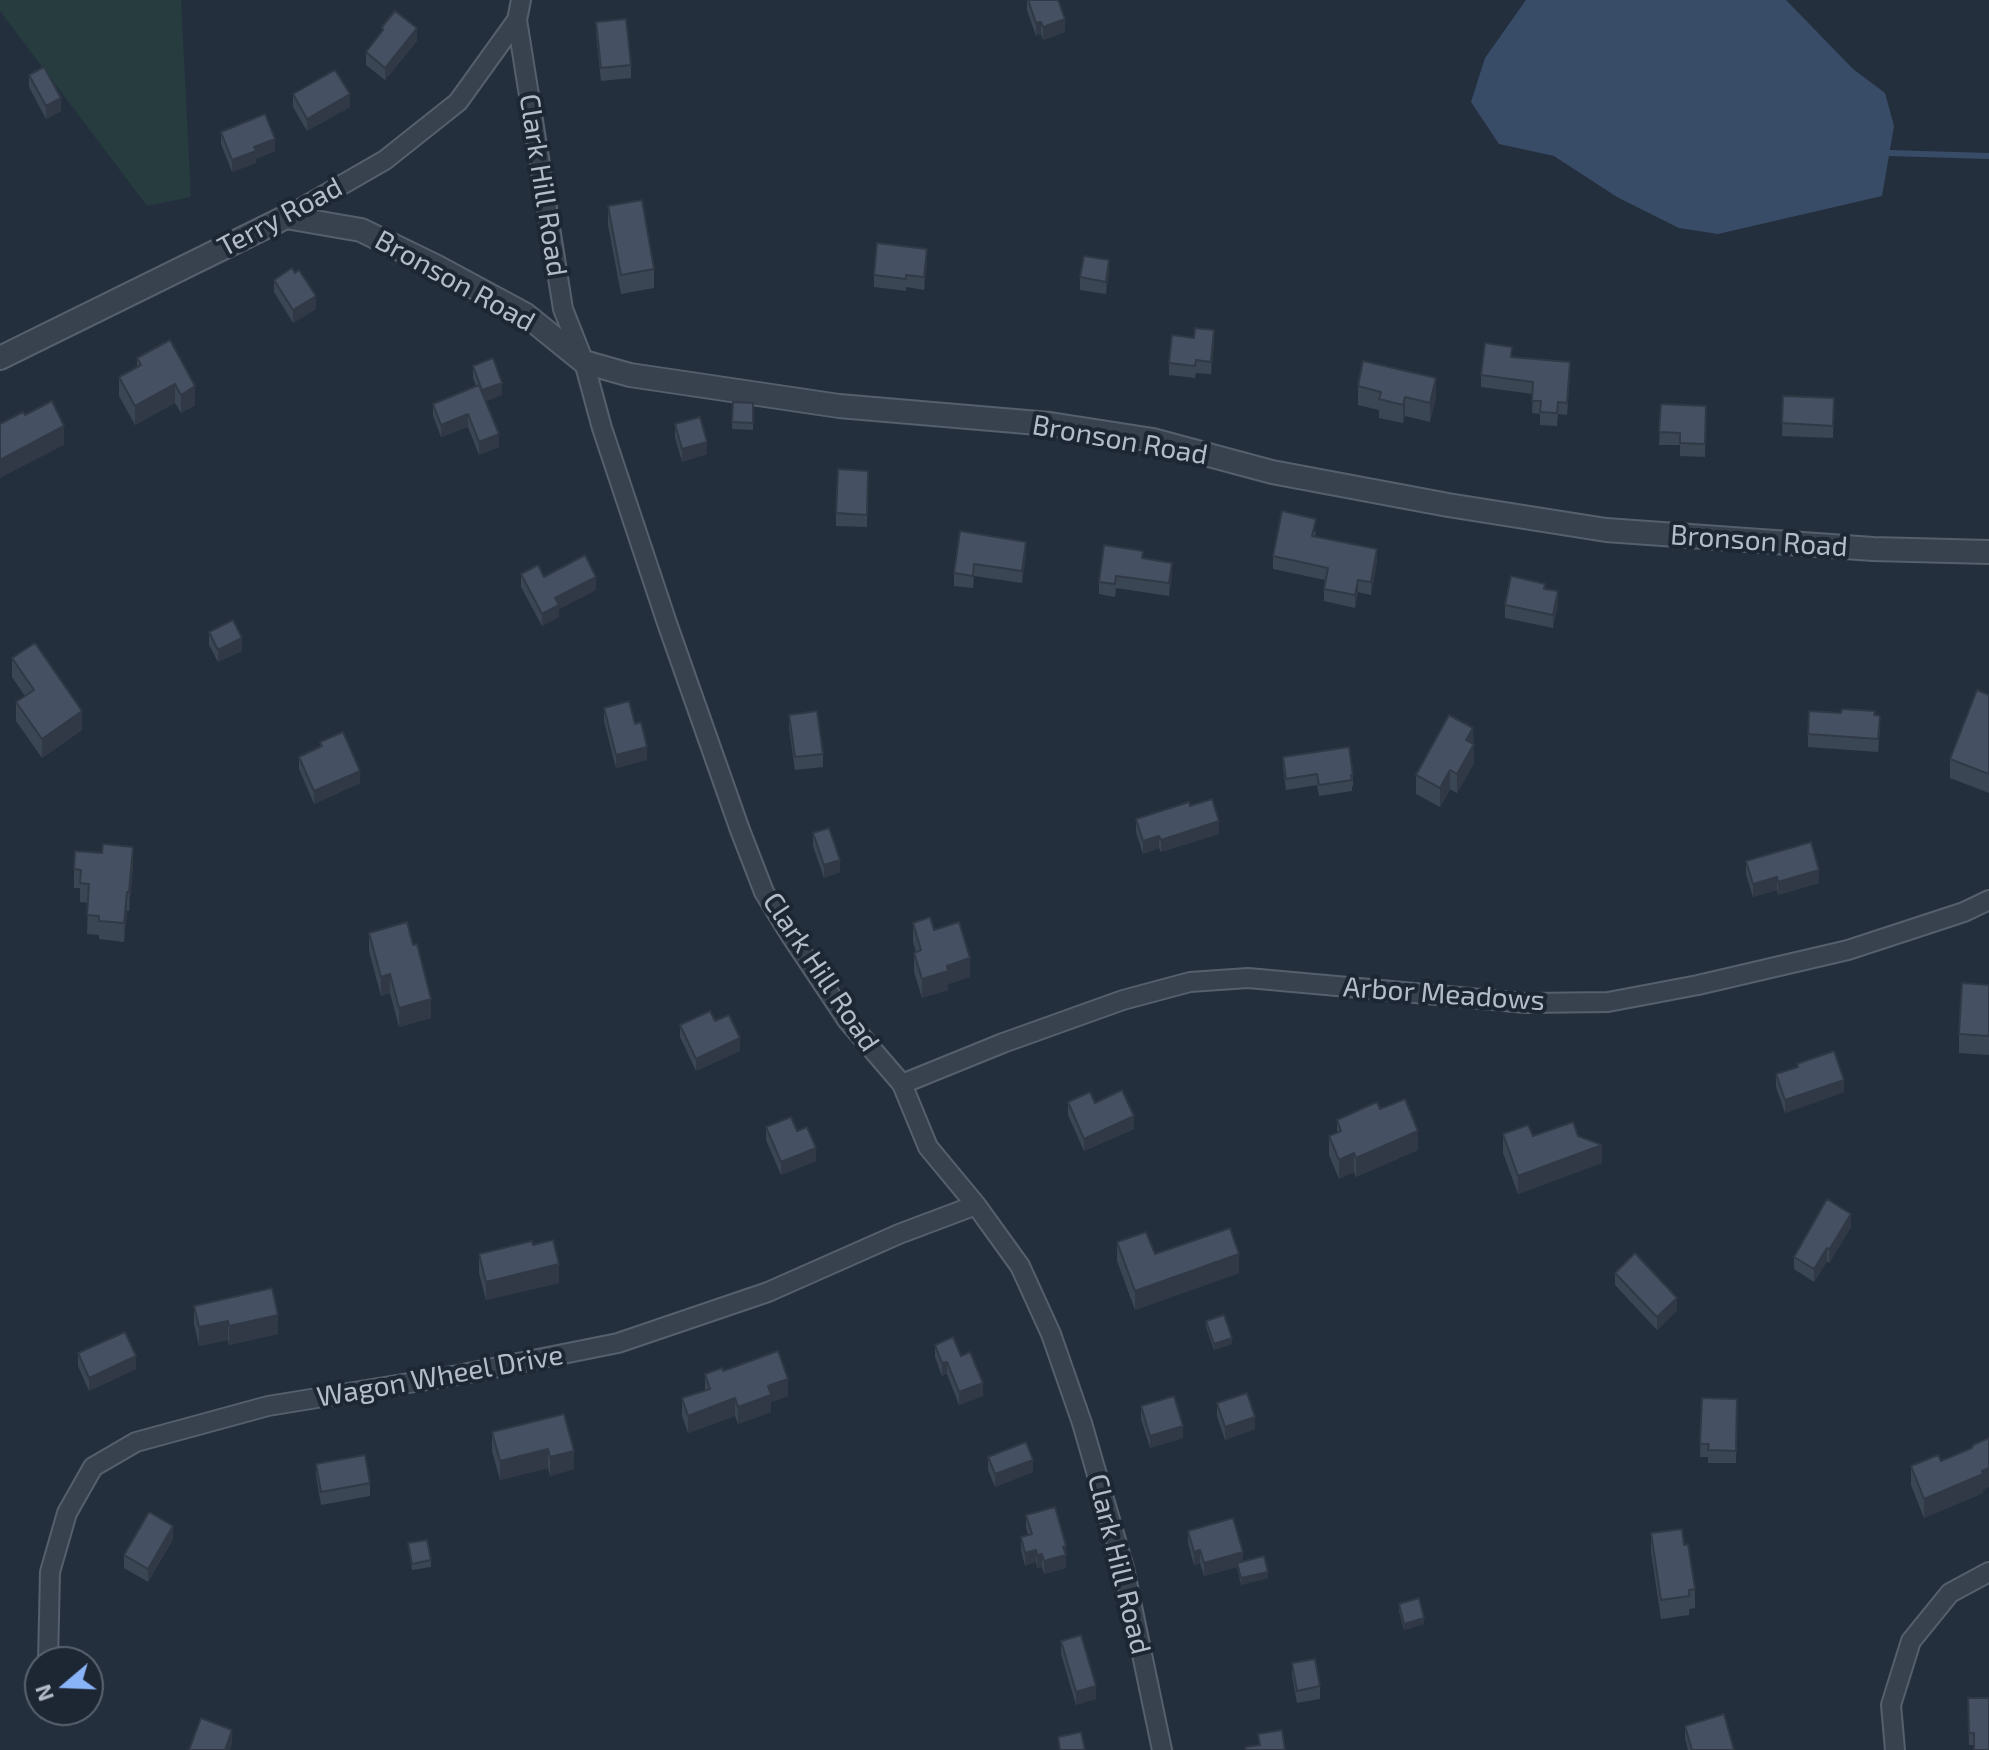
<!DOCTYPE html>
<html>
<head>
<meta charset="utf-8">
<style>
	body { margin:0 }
	#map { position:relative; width:1989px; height:1750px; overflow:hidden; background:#242f3e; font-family:"Exo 2",sans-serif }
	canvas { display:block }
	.north { position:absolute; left:24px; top:1646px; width:80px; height:80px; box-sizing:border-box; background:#1d2633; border:2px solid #59626f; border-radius:50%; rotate:251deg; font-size:22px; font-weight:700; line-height:32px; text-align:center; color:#b4bcc9 }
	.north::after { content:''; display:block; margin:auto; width:28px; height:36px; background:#8ab4f8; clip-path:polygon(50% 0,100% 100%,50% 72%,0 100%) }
</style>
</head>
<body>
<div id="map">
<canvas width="1989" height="1750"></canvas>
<div class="north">N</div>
</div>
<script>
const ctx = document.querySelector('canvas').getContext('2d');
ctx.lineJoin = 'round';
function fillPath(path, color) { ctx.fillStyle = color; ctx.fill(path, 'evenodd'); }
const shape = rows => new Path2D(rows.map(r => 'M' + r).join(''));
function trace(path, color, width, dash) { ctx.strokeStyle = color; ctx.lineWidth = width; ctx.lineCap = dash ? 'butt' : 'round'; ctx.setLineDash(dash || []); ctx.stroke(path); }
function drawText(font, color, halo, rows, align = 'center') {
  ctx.font = font + ' "Exo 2",sans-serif'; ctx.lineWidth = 8; ctx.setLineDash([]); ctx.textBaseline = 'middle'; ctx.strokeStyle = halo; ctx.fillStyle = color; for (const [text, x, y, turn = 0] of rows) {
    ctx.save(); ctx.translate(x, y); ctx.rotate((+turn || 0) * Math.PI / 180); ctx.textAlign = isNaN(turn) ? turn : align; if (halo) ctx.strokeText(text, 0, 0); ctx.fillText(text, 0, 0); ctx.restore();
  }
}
fillPath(shape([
	[0,0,181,0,191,197,147,206,0,11]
]), '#263c3f');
fillPath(shape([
	[1526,0,1786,0,1853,69,1885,93,1894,126,1882,196,1718,234,1679,228,1617,197,1554,156,1499,144,1471,102,1485,58]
]), '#394c67');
trace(shape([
	[1889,153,1989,156]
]), '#394c67', 6);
const minor = shape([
	[521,0,517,20,563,309,584,362,602,428,667,623,740,830,764,892,791,936,847,1020,902,1084,928,1147,976,1205,1020,1266,1051,1334,1082,1423,1124,1568,1162,1750],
	[286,217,385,160,458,102,517,20],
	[902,1084,1003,1043,1123,1000,1190,982,1248,978,1526,1003,1608,1002,1698,985,1848,950,1964,912,1989,900],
	[48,1662,50,1572,67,1513,93,1467,136,1442,268,1406,458,1375,618,1343,768,1292,899,1234,976,1205],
	[1895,1750,1891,1705,1911,1641,1950,1593,1989,1572]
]);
const tertiary = shape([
	[0,358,286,217,361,230,437,267,526,315,584,362,630,375,839,406,1050,424,1153,440,1272,472,1448,505,1606,530,1873,549,1989,552]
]);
trace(minor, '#565f6c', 22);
trace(tertiary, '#565f6c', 26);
trace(minor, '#38414e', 18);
trace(tertiary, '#38414e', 22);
fillPath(shape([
	[1027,0,1058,0,1065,32,1043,40,1041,34,1036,36,1027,10],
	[596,22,631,65,631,78,601,81,596,35],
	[382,27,417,41,385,80,366,65,366,52,382,31],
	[29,75,61,111,46,119,29,87],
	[293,94,350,107,307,131,293,107],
	[221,132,275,151,256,159,256,163,232,172,221,144],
	[608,206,654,269,654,288,621,294,608,225],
	[927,262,924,290,906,287,906,291,874,287,874,275],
	[1109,272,1106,294,1080,290,1080,277],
	[295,273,316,309,293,323,274,292,274,280],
	[1194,338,1214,343,1211,374,1196,373,1195,378,1169,375,1169,363],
	[170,340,195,405,181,413,175,403,135,425,119,396,119,377,137,367,137,358],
	[1512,357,1570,374,1567,415,1558,414,1557,426,1540,425,1540,414,1532,413,1533,394,1481,387,1481,375],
	[473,366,502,395,486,401,499,447,479,455,468,427,441,437,433,416,433,404,476,386,473,378],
	[1358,386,1436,397,1430,422,1405,416,1403,423,1379,418,1379,410,1358,405],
	[1783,396,1834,398,1833,438,1782,436],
	[733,402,753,403,753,430,732,429],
	[1661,404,1706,406,1705,457,1680,456,1680,445,1659,445],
	[675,424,707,454,682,462,675,437],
	[868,471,867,527,836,526,836,513],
	[960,531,1026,554,1022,583,974,576,973,588,954,586,954,573],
	[1316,531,1315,536,1377,561,1371,595,1358,592,1355,608,1324,601,1324,589,1325,580,1273,569,1273,556],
	[1143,558,1172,575,1169,596,1116,588,1115,597,1099,594,1099,582],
	[521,574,544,577,596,590,559,609,559,617,542,626,521,587],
	[1545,589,1558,604,1553,628,1505,618,1505,605],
	[209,632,242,651,218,662,209,645],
	[12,658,82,730,42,758,16,721,16,702,25,696,12,677],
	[1989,695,1989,793,1950,778,1950,759],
	[604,708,635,724,647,760,616,768,604,721],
	[789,715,823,754,823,767,795,770,789,728],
	[1875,715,1880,728,1878,752,1808,747,1808,734],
	[1473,728,1474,763,1457,793,1450,789,1440,807,1416,794,1416,775],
	[320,742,360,783,314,804,299,769,299,757,320,747],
	[1283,757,1353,775,1353,786,1352,786,1352,791,1319,796,1317,785,1286,790,1283,768],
	[1190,806,1219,834,1161,852,1159,848,1143,854,1136,832,1136,819],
	[813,833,840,872,824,878,813,846],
	[1746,861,1819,883,1778,895,1777,890,1753,897,1746,874],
	[133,866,129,911,127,911,124,942,99,939,99,935,87,934,88,903,80,902,80,888,74,888,74,869],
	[913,923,934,930,970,977,948,984,948,990,922,998,914,972,914,953,916,952,913,942],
	[369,933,431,1018,399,1027,390,993,381,996,369,951],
	[1989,985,1989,1055,1959,1053,1959,1034],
	[715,1021,740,1051,696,1071,680,1037,680,1025],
	[1797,1064,1844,1092,1785,1113,1776,1087,1776,1074,1797,1067],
	[1068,1102,1095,1103,1134,1129,1084,1151,1068,1115],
	[1380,1109,1418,1150,1356,1177,1354,1172,1339,1179,1329,1155,1329,1136,1337,1133,1337,1120],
	[766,1127,797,1131,816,1161,781,1175,766,1140],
	[1503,1134,1533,1136,1578,1136,1602,1163,1518,1194,1503,1153],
	[1851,1227,1829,1263,1827,1261,1814,1282,1794,1269,1794,1257],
	[1117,1242,1155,1254,1239,1273,1135,1310,1117,1261],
	[533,1245,559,1283,486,1300,479,1273,479,1254],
	[1615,1273,1677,1310,1657,1330,1615,1285],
	[194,1306,278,1334,229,1345,228,1340,199,1346,194,1324],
	[1206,1321,1232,1344,1214,1350,1206,1327],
	[935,1345,961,1356,983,1396,959,1405,947,1374,942,1376,935,1357],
	[78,1353,136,1369,89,1391,78,1366],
	[723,1371,788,1396,771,1402,771,1412,738,1424,735,1416,688,1433,682,1416,682,1398,705,1391,705,1374],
	[1702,1398,1737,1399,1736,1463,1708,1463,1708,1457,1700,1457],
	[1217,1403,1255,1429,1225,1440,1217,1416],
	[1141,1406,1183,1438,1150,1448,1141,1419],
	[564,1414,574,1469,550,1476,548,1468,500,1480,492,1451,492,1432],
	[988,1457,1033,1472,995,1487,988,1470],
	[1941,1461,1983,1490,1983,1493,1924,1518,1911,1485,1911,1466],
	[316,1464,370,1483,370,1496,321,1505,316,1476],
	[1026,1515,1066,1546,1066,1568,1044,1574,1042,1567,1037,1568,1036,1562,1025,1566,1021,1550,1021,1537,1028,1535,1026,1527],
	[1188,1531,1243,1561,1268,1578,1241,1585,1237,1567,1204,1576,1200,1563,1194,1565,1188,1543],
	[1651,1533,1684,1545,1695,1589,1695,1608,1689,1609,1689,1615,1661,1619,1651,1552],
	[173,1539,148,1582,124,1568,124,1555],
	[408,1543,431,1560,431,1567,412,1570],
	[1399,1604,1424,1624,1404,1630,1399,1611],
	[1061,1641,1096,1699,1076,1705,1061,1654],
	[1292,1663,1320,1686,1320,1699,1297,1703,1292,1676],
	[1968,1698,1989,1698,1974,1745,1969,1745],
	[1685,1726,1734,1750,1688,1750,1685,1738]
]), '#3b4654');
fillPath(shape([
	[1065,19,1065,32,1043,40,1043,27],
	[1041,22,1041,34,1036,36,1036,23],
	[417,28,417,41,385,80,385,68],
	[350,94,350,107,307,131,307,119],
	[61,98,61,111,46,119,46,106],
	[275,139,275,151,256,159,256,163,232,172,232,160,254,147],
	[927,249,927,262,924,290,924,277],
	[1109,260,1109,272,1106,294,1106,282],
	[316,296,316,309,293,323,293,310],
	[1214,330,1214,343,1211,374,1211,362],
	[1436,378,1436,397,1430,422,1430,403],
	[502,383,502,395,482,403,482,390],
	[175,384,175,403,135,425,135,406],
	[195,386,195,405,181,413,181,395],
	[1405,397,1405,416,1403,423,1403,405],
	[468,414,468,427,441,437,441,425],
	[64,426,64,445,0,478,0,460],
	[499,434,499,447,479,455,479,442],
	[707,442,707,454,682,462,682,449],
	[1026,542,1026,554,1022,583,1022,571],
	[1377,549,1377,561,1371,595,1371,582],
	[1172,563,1172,575,1169,596,1169,583],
	[596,577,596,590,559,609,559,617,542,626,542,614,555,598],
	[1358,580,1358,592,1355,608,1355,595],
	[1558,591,1558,604,1553,628,1553,615],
	[242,638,242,651,218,662,218,650],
	[82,711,82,730,42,758,42,739],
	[1473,728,1474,763,1457,793,1457,774,1466,740],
	[647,747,647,760,616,768,616,755],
	[1450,770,1450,789,1440,807,1440,788],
	[360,771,360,783,314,804,314,791],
	[1219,821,1219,834,1161,852,1161,840],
	[1159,836,1159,848,1143,854,1143,841],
	[133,847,133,866,129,911,129,892],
	[840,860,840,872,824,878,824,865],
	[1819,870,1819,883,1778,895,1778,882],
	[1777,877,1777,890,1753,897,1753,884],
	[127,892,127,911,124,942,124,923],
	[970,958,970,977,948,984,948,990,922,998,922,979,947,966],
	[390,974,390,993,381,996,381,977],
	[431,999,431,1018,399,1027,399,1008],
	[740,1038,740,1051,696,1071,696,1059],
	[1844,1080,1844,1092,1785,1113,1785,1100],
	[1134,1116,1134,1129,1084,1151,1084,1139],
	[1418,1131,1418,1150,1356,1177,1356,1158],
	[1602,1145,1602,1163,1518,1194,1518,1176],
	[816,1148,816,1161,781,1175,781,1162],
	[1354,1153,1354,1172,1339,1179,1339,1160],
	[1851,1214,1851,1227,1829,1263,1829,1250],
	[1827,1248,1827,1261,1814,1282,1814,1269],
	[1239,1254,1239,1273,1135,1310,1135,1291],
	[559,1264,559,1283,486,1300,486,1282],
	[1677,1298,1677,1310,1657,1330,1657,1317],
	[278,1315,278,1334,229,1345,229,1326],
	[228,1321,228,1340,199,1346,199,1327],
	[1232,1338,1232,1344,1214,1350,1214,1344],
	[136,1356,136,1369,89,1391,89,1378],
	[947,1362,947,1374,942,1376,942,1363],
	[788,1379,788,1396,771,1402,771,1412,738,1424,738,1407,768,1386],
	[983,1383,983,1396,959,1405,959,1392],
	[735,1398,735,1416,688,1433,688,1416],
	[1255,1417,1255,1429,1225,1440,1225,1427],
	[1183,1426,1183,1438,1150,1448,1150,1436],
	[548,1449,548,1468,500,1480,500,1461],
	[574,1451,574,1469,550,1476,550,1457],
	[1033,1460,1033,1472,995,1487,995,1474],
	[1989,1468,1989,1487,1983,1490,1983,1493,1924,1518,1924,1499],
	[173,1526,173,1539,148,1582,148,1569],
	[1066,1546,1066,1568,1044,1574,1044,1561],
	[1036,1550,1036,1562,1025,1566,1025,1553],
	[1200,1550,1200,1563,1194,1565,1194,1552],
	[1243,1552,1243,1565,1237,1563,1237,1567,1204,1576,1204,1563],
	[1042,1554,1042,1567,1037,1568,1037,1555],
	[1268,1572,1268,1578,1241,1585,1241,1578],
	[1424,1618,1424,1624,1404,1630,1404,1624],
	[1096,1686,1096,1699,1076,1705,1076,1692],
	[232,1730,232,1743,230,1750,225,1750]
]), '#303945');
const building = shape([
	[1028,0,1058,0,1065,19,1043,27,1041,22,1036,23,1028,0],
	[395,11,417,28,385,68,366,52,383,30,382,27,395,11],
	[626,19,631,65,601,68,596,22,626,19],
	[44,67,61,98,46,106,29,75,44,67],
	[335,70,350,94,307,119,293,94,335,70],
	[265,114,275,139,254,147,256,151,232,160,221,132,265,114],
	[642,200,654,269,621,275,608,206,642,200],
	[877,243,927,249,924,277,906,275,906,279,874,275,877,243],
	[1084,256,1109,260,1106,282,1080,277,1084,256],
	[292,268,295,273,299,270,316,296,293,310,274,280,292,268],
	[1195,328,1214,330,1211,362,1196,360,1195,366,1169,363,1172,335,1194,338,1195,328],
	[170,340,195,386,181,395,175,384,135,406,119,377,141,365,137,358,170,340],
	[1485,343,1512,347,1511,357,1570,362,1567,403,1558,402,1557,413,1540,412,1541,401,1532,401,1533,382,1481,375,1485,343],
	[493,358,502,383,482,390,473,366,493,358],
	[1363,361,1436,378,1430,403,1405,397,1403,405,1379,399,1381,392,1358,386,1363,361],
	[479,385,499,434,479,442,468,414,441,425,433,404,479,385],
	[1783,396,1834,398,1833,426,1782,423,1783,396],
	[52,401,64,426,0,460,0,424,23,412,25,415,52,401],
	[733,402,753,403,753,423,732,422,733,402],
	[1661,404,1706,406,1705,444,1680,443,1680,433,1659,432,1661,404],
	[700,417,707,442,682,449,675,424,700,417],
	[838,469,868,471,867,515,836,513,838,469],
	[1282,511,1316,519,1312,536,1377,549,1371,582,1358,580,1355,595,1324,589,1328,568,1273,556,1282,511],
	[960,531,1026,542,1022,571,974,564,973,576,954,573,960,531],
	[1104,545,1143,551,1142,558,1172,563,1169,583,1116,576,1115,584,1099,582,1104,545],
	[585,555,596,577,555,598,559,605,542,614,521,574,538,565,544,577,585,555],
	[1511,576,1545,584,1544,589,1558,591,1553,615,1505,605,1511,576],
	[233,620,242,638,218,650,209,632,233,620],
	[35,643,82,711,42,739,16,702,34,690,12,658,35,643],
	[1977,690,1989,695,1989,774,1950,759,1977,690],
	[629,701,635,724,641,722,647,747,616,755,604,708,629,701],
	[1842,709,1875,711,1874,715,1880,716,1878,739,1808,734,1809,711,1841,713,1842,709],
	[817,711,823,754,795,757,789,715,817,711],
	[1449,715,1473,728,1466,740,1474,744,1457,774,1450,770,1440,788,1416,775,1449,715],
	[343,732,360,771,314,791,299,757,322,746,320,742,343,732],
	[1349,747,1353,775,1351,775,1352,780,1319,785,1317,774,1286,779,1283,757,1349,747],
	[1212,799,1219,821,1161,840,1159,836,1143,841,1136,819,1189,802,1190,806,1212,799],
	[829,828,840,860,824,865,813,833,829,828],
	[1811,842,1819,870,1778,882,1777,877,1753,884,1746,861,1811,842],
	[103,844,133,847,129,892,127,892,124,923,99,921,99,916,87,915,89,884,80,883,81,870,74,869,75,851,102,853,103,844],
	[930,917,934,930,959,922,970,958,947,966,948,971,922,979,914,953,921,950,913,923,930,917],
	[407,922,413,945,417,944,431,999,399,1008,390,974,381,977,369,933,407,922],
	[1962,983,1989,985,1989,1036,1959,1034,1962,983],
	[710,1011,715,1021,729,1015,740,1038,696,1059,680,1025,710,1011],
	[1834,1051,1844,1080,1785,1100,1776,1074,1798,1067,1797,1064,1834,1051],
	[1122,1090,1134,1116,1084,1139,1068,1102,1090,1092,1095,1103,1122,1090],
	[1405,1099,1418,1131,1356,1158,1354,1153,1339,1160,1329,1136,1341,1131,1337,1120,1377,1102,1380,1109,1405,1099],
	[791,1117,797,1131,807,1127,816,1148,781,1162,766,1127,791,1117],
	[1573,1122,1578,1136,1602,1145,1518,1176,1503,1134,1528,1125,1533,1136,1573,1122],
	[1827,1199,1851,1214,1829,1250,1827,1248,1814,1269,1794,1257,1827,1199],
	[1230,1228,1239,1254,1135,1291,1117,1242,1146,1232,1155,1254,1230,1228],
	[553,1240,559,1264,486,1282,479,1254,532,1241,533,1245,553,1240],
	[1635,1253,1677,1298,1657,1317,1615,1273,1635,1253],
	[272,1288,278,1315,229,1326,228,1321,199,1327,194,1306,272,1288],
	[1224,1315,1232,1338,1214,1344,1206,1321,1224,1315],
	[125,1332,136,1356,89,1378,78,1353,125,1332],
	[953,1337,961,1356,970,1352,983,1383,959,1392,947,1362,942,1363,935,1345,953,1337],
	[778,1351,788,1379,768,1386,771,1395,738,1407,735,1398,688,1416,682,1398,710,1389,705,1374,722,1368,723,1371,778,1351],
	[1247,1393,1255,1417,1225,1427,1217,1403,1247,1393],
	[1174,1396,1183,1426,1150,1436,1141,1406,1174,1396],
	[1702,1398,1737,1399,1736,1451,1708,1450,1709,1444,1700,1444,1702,1398],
	[564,1414,574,1451,550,1457,548,1449,500,1461,492,1432,564,1414],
	[1989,1438,1989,1468,1982,1471,1983,1474,1924,1499,1911,1466,1938,1455,1941,1461,1972,1448,1973,1445,1989,1438],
	[1026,1442,1033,1460,995,1474,988,1457,1026,1442],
	[365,1455,370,1483,321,1492,316,1464,365,1455],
	[1055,1507,1066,1546,1063,1547,1066,1555,1044,1561,1042,1554,1037,1555,1036,1550,1025,1553,1021,1537,1032,1534,1026,1515,1055,1507],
	[149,1512,173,1526,148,1569,124,1555,149,1512],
	[1233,1518,1243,1552,1204,1563,1200,1550,1194,1552,1188,1531,1233,1518],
	[1682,1529,1684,1545,1688,1544,1695,1589,1689,1590,1689,1596,1661,1600,1651,1533,1682,1529],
	[427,1540,431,1560,412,1564,408,1543,427,1540],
	[1264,1556,1268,1572,1241,1578,1237,1563,1264,1556],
	[1419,1598,1424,1618,1404,1624,1399,1604,1419,1598],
	[1081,1635,1096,1686,1076,1692,1061,1641,1081,1635],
	[1315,1659,1320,1686,1297,1691,1292,1663,1315,1659],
	[1968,1698,1989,1698,1989,1750,1974,1750,1974,1733,1969,1733,1968,1698],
	[1724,1714,1734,1750,1692,1750,1685,1726,1724,1714],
	[201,1718,232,1730,225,1750,189,1750,201,1718],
	[1282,1730,1285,1750,1246,1750,1245,1747,1260,1745,1258,1734,1282,1730],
	[1081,1732,1085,1750,1060,1750,1058,1737,1081,1732]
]);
fillPath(building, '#455162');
trace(building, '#303945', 2);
drawText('28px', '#b4bcc9', '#1d2633', [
	["Clark Hill Road",543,185,81],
	["Terry Road",280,217,-28],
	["Bronson Road",455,281,29],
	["Bronson Road",1120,440,10],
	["Bronson Road",1759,541,4],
	["Clark Hill Road",821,972,56],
	["Arbor Meadows",1444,994,4],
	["Wagon Wheel Drive",440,1376,-10],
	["Clark Hill Road",1119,1564,76]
]);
</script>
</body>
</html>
